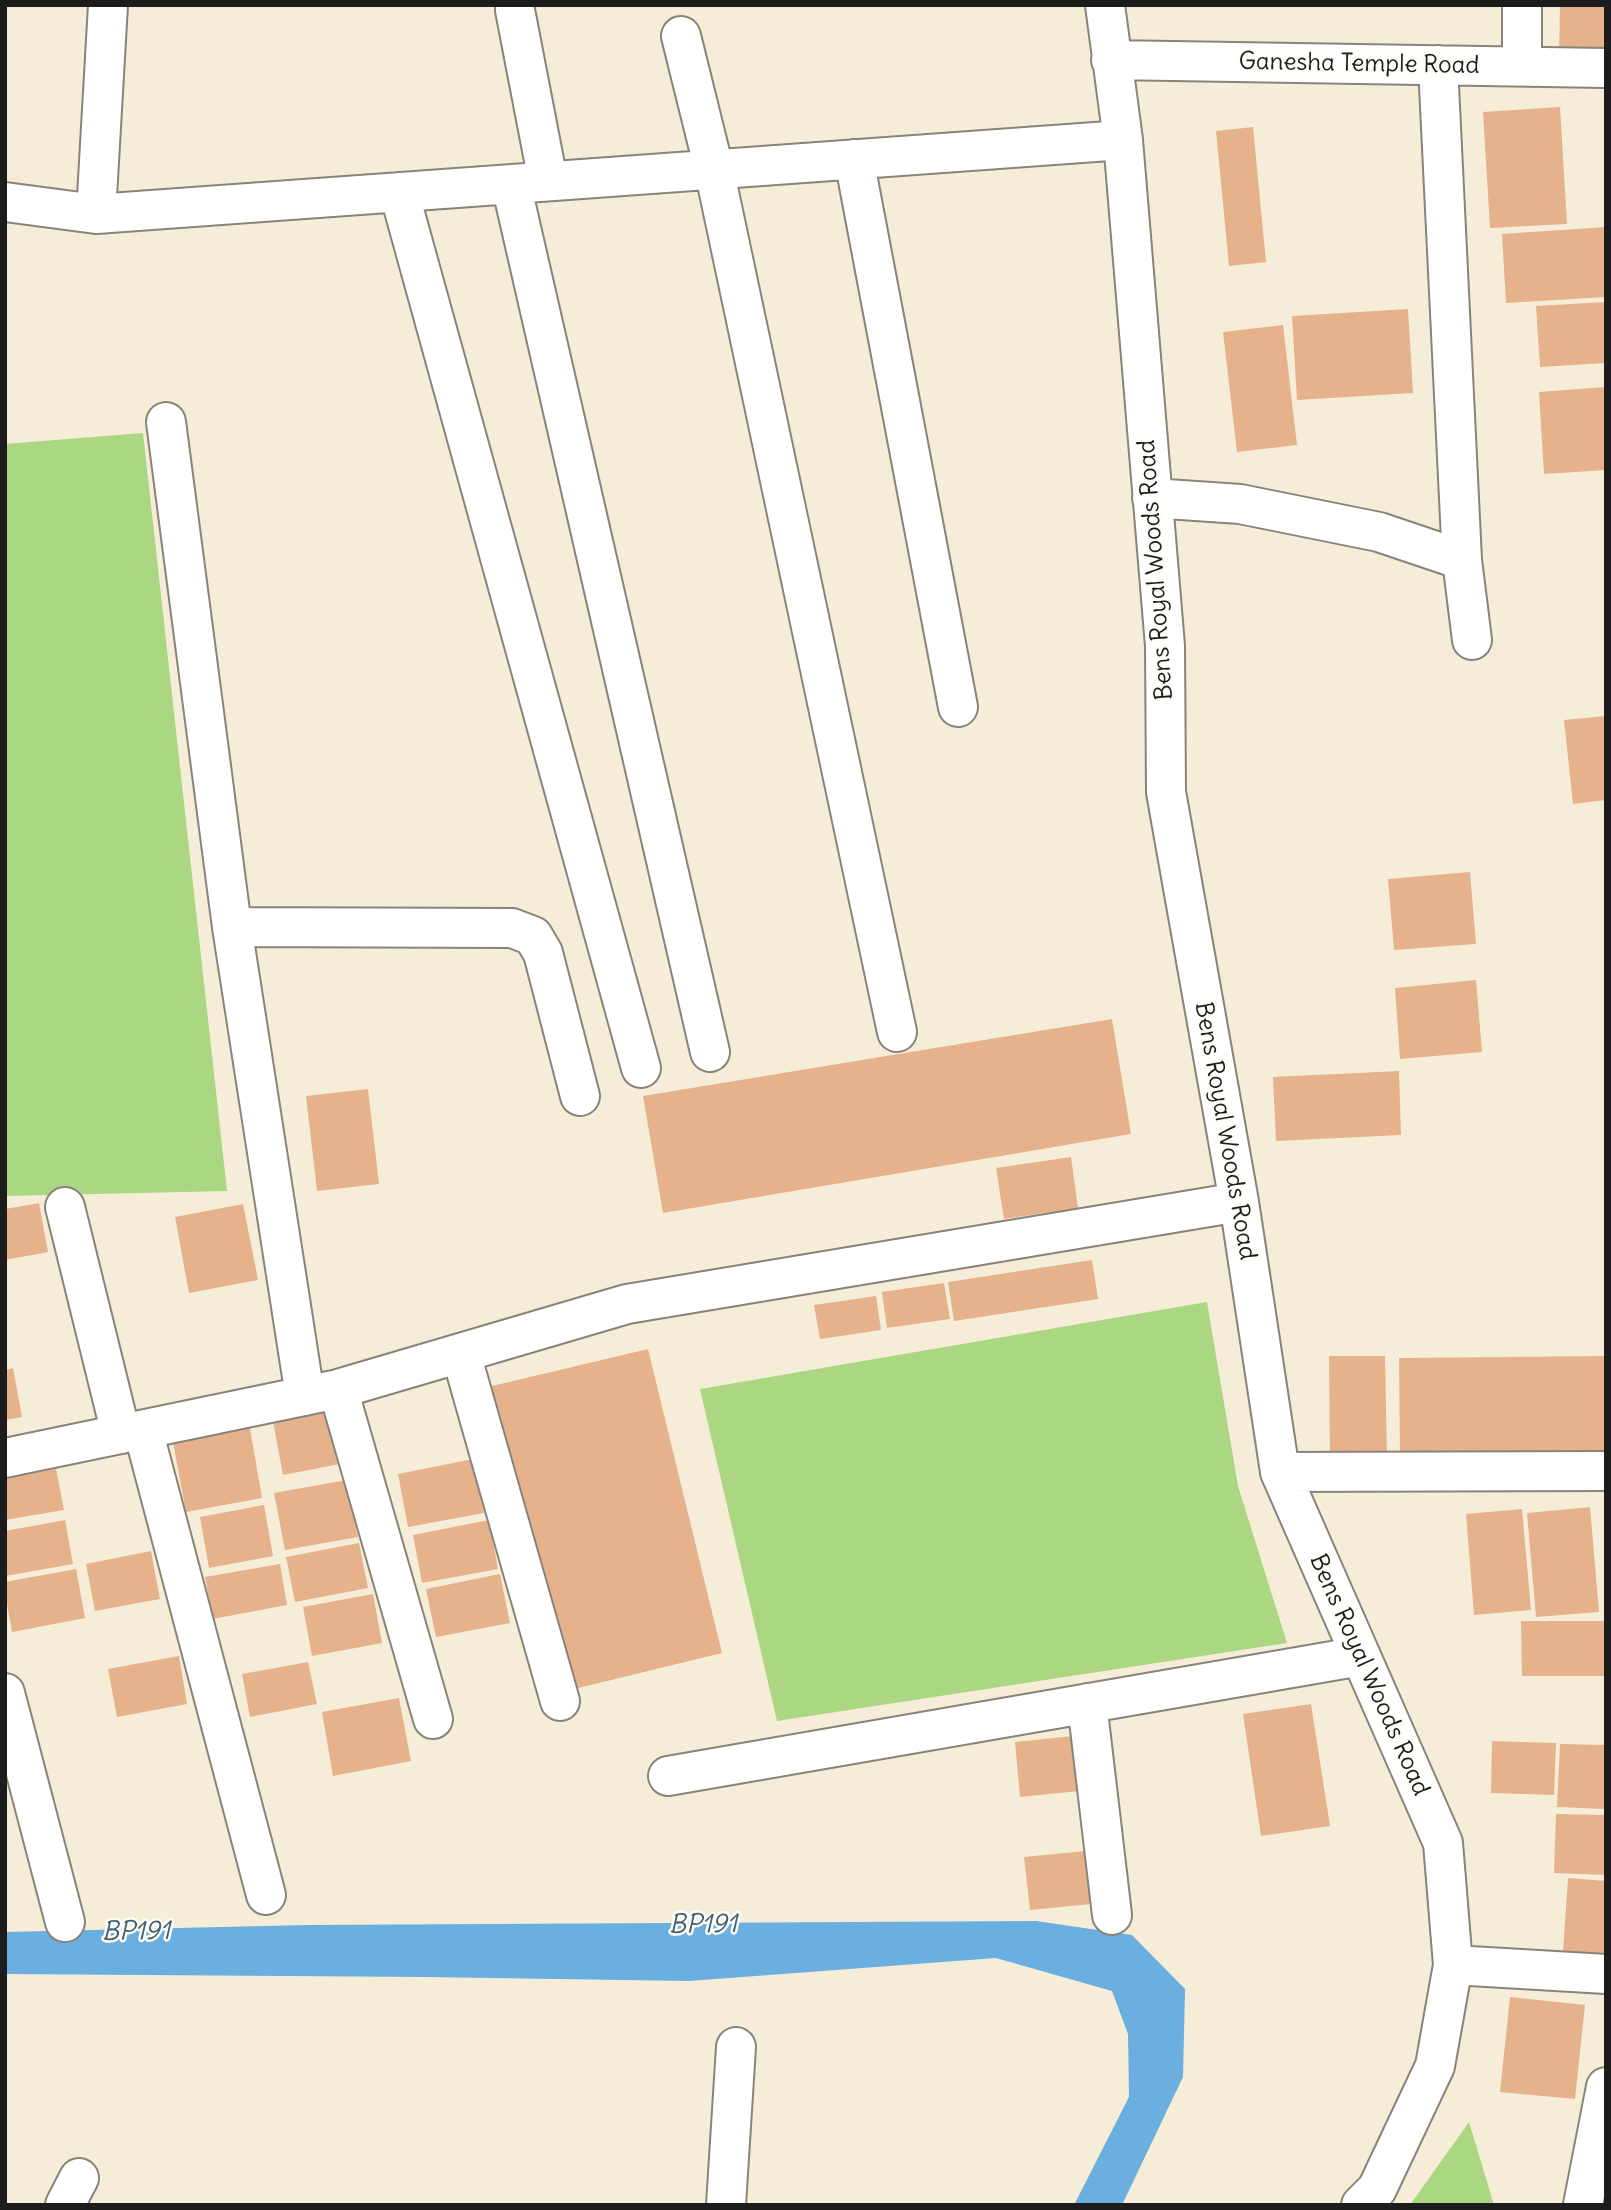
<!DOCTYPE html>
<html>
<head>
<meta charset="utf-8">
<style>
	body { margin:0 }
	#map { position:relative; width:1611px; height:2210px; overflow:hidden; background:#f5edd8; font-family:Delius,sans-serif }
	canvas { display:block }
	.frame { position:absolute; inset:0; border:7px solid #1c1c1c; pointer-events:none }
</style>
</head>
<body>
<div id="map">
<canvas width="1611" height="2210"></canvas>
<div class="frame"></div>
</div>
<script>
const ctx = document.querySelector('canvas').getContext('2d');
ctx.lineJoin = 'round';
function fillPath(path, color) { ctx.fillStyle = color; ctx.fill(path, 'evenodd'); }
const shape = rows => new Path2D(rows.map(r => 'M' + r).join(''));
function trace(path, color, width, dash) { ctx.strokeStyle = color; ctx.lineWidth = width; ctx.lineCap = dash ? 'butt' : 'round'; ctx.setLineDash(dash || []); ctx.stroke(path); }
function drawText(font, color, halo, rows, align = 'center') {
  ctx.font = font + ' Delius,sans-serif'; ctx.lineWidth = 5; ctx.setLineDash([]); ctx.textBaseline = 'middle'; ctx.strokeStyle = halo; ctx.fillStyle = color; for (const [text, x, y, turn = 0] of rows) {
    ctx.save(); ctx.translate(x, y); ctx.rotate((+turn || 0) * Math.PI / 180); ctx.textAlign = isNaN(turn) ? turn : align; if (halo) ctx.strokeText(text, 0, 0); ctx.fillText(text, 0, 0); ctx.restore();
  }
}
fillPath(shape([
	[143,433,227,1191,5,1196,5,444],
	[1207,1302,1238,1486,1287,1643,777,1721,700,1389],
	[1469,2122,1494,2205,1410,2205]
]), '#abd682');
fillPath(shape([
	[1036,1921,1132,1935,1185,1989,1183,2077,1122,2205,1074,2205,1129,2097,1128,2034,1112,1991,996,1958,689,1981,425,1977,5,1974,5,1932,307,1925]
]), '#6baee0');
fillPath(shape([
	[1560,5,1606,5,1606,59,1559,58],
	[1560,107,1567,224,1490,228,1483,112],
	[1253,127,1266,262,1229,266,1216,131],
	[1606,227,1606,297,1506,303,1502,234],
	[1606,302,1606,363,1540,367,1536,306],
	[1408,309,1413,393,1297,400,1292,316],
	[1283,325,1297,445,1237,452,1223,332],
	[1606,387,1606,470,1544,474,1539,392],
	[1606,716,1606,800,1573,804,1564,720],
	[1470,872,1476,944,1394,950,1388,879],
	[1476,980,1482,1052,1400,1059,1395,988],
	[1112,1019,1131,1134,663,1213,643,1096],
	[1399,1071,1401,1135,1276,1141,1273,1077],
	[368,1089,379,1184,317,1191,306,1096],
	[1071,1157,1078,1208,1004,1219,996,1168],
	[39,1203,48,1252,5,1260,5,1209],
	[243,1204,258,1280,189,1293,175,1217],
	[1092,1260,1098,1299,954,1321,948,1282],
	[944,1283,950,1319,887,1328,882,1292],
	[876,1296,881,1330,820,1339,814,1305],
	[648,1349,722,1653,562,1692,488,1387],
	[1329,1356,1385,1356,1387,1458,1330,1459],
	[1606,1356,1606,1454,1400,1457,1399,1358],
	[13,1368,22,1417,5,1420,5,1370],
	[330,1405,340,1464,283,1475,272,1416],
	[249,1423,262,1498,186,1512,172,1437],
	[473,1459,484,1513,408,1527,398,1474],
	[56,1469,64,1510,5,1520,5,1479],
	[347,1480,358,1537,285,1550,274,1493],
	[264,1505,273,1556,209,1568,200,1517],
	[1590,1507,1599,1612,1536,1617,1527,1513],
	[1522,1509,1531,1610,1474,1615,1466,1514],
	[65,1520,73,1564,5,1576,5,1531],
	[489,1520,498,1569,422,1583,413,1535],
	[359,1543,368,1588,295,1602,286,1557],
	[151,1551,160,1599,95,1611,86,1564],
	[280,1564,287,1605,213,1619,205,1577],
	[76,1569,85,1618,12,1632,5,1593,5,1582],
	[500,1574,510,1623,436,1637,426,1589],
	[373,1594,382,1643,312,1656,303,1607],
	[1521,1621,1606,1621,1606,1676,1522,1676],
	[179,1656,187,1704,117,1717,108,1669],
	[308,1662,317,1704,250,1717,242,1674],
	[399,1698,411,1761,333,1776,322,1712],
	[1311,1704,1330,1826,1261,1836,1243,1714],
	[1083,1735,1089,1790,1020,1797,1015,1742],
	[1492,1741,1556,1743,1554,1795,1491,1793],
	[1560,1744,1606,1745,1606,1809,1557,1807],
	[1556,1814,1606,1815,1606,1875,1554,1873],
	[1095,1850,1101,1903,1030,1910,1024,1857],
	[1568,1878,1606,1881,1606,1954,1563,1951],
	[1510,1997,1585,2005,1575,2099,1500,2092]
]), '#e6b28c');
const minor = shape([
	[1105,5,1123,140,1165,646,1166,792,1239,1202,1280,1472,1443,1843,1453,1965,1435,2066,1377,2189,1361,2205],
	[1522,5,1522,66],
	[515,10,548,181],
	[681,36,714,169,897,1032],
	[1111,60,1606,68],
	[1438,65,1462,560,1472,640],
	[854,159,958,707],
	[511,184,710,1052],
	[399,192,641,1068],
	[5,202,96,214,1123,140],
	[96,214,108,5],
	[166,422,232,927,305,1396],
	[1152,498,1240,504,1379,532,1462,560],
	[232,927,512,928,533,936,543,953,580,1096],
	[65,1207,121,1434],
	[461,1354,560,1701],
	[338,1389,433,1719],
	[143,1430,266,1895],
	[5,1458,338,1389,627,1304,1239,1202],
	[1280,1472,1606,1471],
	[5,1693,65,1922],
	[1087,1703,1112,1915],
	[668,1776,1361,1656],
	[1453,1965,1606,1974],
	[65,2205,79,2178],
	[726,2205,736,2047],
	[1583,2205,1606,2087]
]);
trace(minor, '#88847a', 42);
trace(minor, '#fff', 38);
drawText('24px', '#1c1c1c', '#fdfcf7', [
	["Ganesha Temple Road",1359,64,1],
	["Bens Royal Woods Road",1156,570,-94],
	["Bens Royal Woods Road",1225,1131,80],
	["Bens Royal Woods Road",1369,1675,66]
]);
drawText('italic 26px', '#405e74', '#fdfcf7', [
	["BP191",703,1925,-1],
	["BP191",136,1932,-1]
]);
</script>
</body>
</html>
